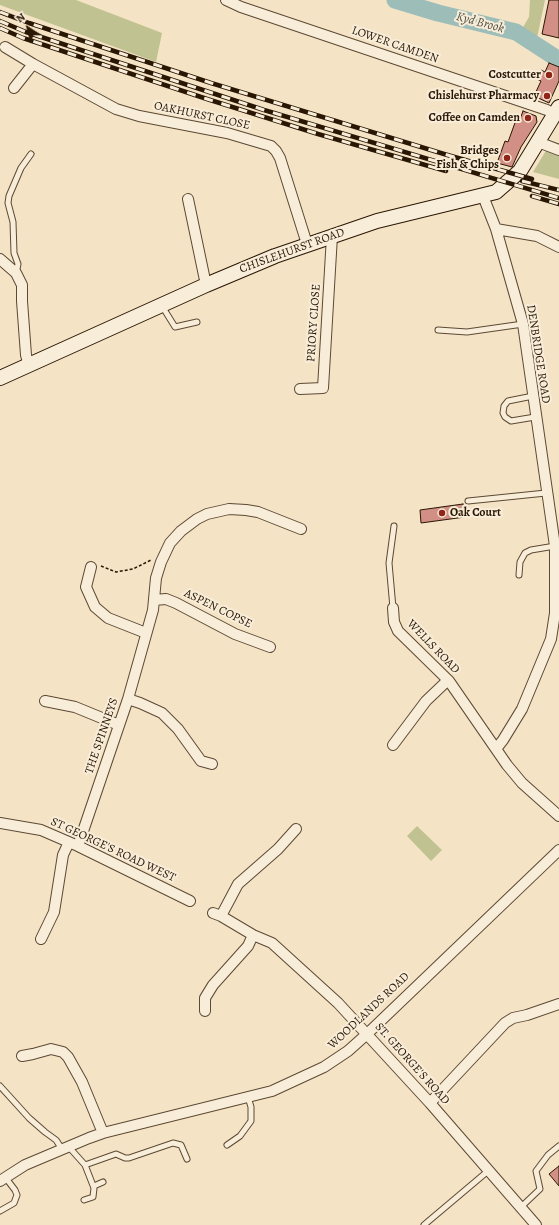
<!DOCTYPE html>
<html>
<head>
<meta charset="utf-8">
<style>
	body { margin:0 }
	#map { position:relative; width:559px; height:1225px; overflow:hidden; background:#f5e3c5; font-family:Alegreya,serif }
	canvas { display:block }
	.north { position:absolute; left:8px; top:8px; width:40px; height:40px; -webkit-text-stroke:3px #f8edd9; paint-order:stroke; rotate:324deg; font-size:11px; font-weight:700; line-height:16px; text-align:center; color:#291603 }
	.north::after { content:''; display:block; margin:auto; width:14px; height:18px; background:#291603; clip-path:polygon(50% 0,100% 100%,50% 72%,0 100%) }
</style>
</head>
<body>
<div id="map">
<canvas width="559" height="1225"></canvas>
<div class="north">N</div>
</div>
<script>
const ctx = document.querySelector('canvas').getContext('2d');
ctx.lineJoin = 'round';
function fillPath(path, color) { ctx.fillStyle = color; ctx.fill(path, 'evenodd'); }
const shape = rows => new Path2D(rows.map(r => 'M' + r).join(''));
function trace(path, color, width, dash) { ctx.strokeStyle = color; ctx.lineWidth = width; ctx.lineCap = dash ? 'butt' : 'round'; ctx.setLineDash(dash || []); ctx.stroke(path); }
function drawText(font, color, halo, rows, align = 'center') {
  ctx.font = font + ' Alegreya,serif'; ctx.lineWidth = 4; ctx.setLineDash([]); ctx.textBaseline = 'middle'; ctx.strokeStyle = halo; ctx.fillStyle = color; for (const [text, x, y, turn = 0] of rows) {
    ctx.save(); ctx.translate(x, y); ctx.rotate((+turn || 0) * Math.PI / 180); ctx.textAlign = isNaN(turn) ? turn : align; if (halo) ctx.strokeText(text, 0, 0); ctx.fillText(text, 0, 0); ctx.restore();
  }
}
fillPath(shape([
	[0,0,76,0,162,33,156,62,0,5],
	[530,0,545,0,537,38,522,29,529,17],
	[547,149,559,153,559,179,533,172],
	[417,826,442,850,431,861,407,836]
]), '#c0c291');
trace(shape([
	[395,0,438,13,516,32,559,60]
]), '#9dbdb9', 17);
const building = shape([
	[549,0,559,0,559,38,542,34,549,0],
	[549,63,559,67,559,81,549,103,534,96,541,81,537,79,541,70,545,72,549,63],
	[523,111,536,116,537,122,521,147,512,167,497,163,505,141,508,142,516,120,519,122,523,111],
	[463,504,465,517,421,523,420,510,463,504],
	[559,1166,559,1186,549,1174,559,1166]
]);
fillPath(building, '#d28f85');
trace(building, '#291603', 1);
const service = shape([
	[14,272,17,269,18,264,14,253,13,222,8,203,9,196,21,168,31,154],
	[162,306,175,327,197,322],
	[438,330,467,332,523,324],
	[533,396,508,401,504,406,503,413,505,417,511,421,535,417],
	[468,501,546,493],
	[519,575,520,562,525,553,531,550,555,546],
	[393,608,389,563,394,526],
	[0,1086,29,1118,45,1132,56,1140,62,1149],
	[227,1145,240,1136,251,1121,251,1107,248,1097],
	[68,1146,85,1165,94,1188,93,1197,84,1200],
	[85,1165,116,1154,125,1158,129,1158,173,1143,181,1145,187,1159],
	[94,1186,103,1182],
	[520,1208,540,1189,536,1171,548,1155,559,1146],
	[0,1211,14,1203,17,1195,15,1190,5,1177],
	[424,1225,488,1171]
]);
const minor = shape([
	[226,0,241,7,547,110,555,115],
	[5,47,33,64,116,109,139,116,227,133,271,146,276,151,280,158,307,244],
	[14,88,33,64],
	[538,142,559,150],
	[483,196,496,229,523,324,555,546,555,613,551,639,522,709,503,740,496,749],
	[188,199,206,285],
	[496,229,537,236,559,247],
	[0,259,16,273,22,285,22,301,26,355,29,366],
	[300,389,323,388,332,236],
	[91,567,86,587,95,607,108,618,146,633],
	[154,600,166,599,176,603,235,634,270,647],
	[393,608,394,622,398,631,449,681,507,765,522,783,559,816],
	[128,699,140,703,162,713,178,729,201,761,212,764],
	[45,701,75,707,119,725],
	[393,745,426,701,448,680],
	[0,823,41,830,78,846,190,901],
	[78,846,128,699,153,610,156,578,161,562,170,543,181,531,197,519,207,514,229,509,246,510,258,512,301,529],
	[213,913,221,916,253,935,272,943,338,1003,430,1103,536,1225],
	[221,916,238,884,278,849,296,829],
	[41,939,54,912,63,855,69,842],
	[205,1011,205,998,213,985,248,946,253,935],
	[22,1056,33,1054,51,1049,63,1052,68,1057,82,1082,103,1133],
	[430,1103,505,1023,513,1018,527,1015,559,1004],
	[0,1181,25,1165,89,1138,103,1133,272,1091,324,1067,348,1051,367,1034,559,850]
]);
const secondary = shape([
	[0,378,206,285,275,256,377,221,496,192,520,171,559,107]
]);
trace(service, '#5c4934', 7);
trace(minor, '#5c4934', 12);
trace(secondary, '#291603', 16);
trace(shape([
	[101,566,116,572,133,569,151,560]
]), '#291603', 1.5, [3, 2]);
trace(service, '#f8edd9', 5);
trace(minor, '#f8edd9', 10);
trace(secondary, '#f8edd9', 14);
const rail = shape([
	[0,12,29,23,211,83,444,154,532,179],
	[0,21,26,32,264,110,559,198],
	[0,28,23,38,207,99,318,134,446,171],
	[522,181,559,190],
	[532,196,559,204]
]);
trace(rail, '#291603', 4.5);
trace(rail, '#f8edd9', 3, [9]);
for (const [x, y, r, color] of [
	[549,75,4,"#8f2418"],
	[547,96,4,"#8f2418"],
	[528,118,4,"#8f2418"],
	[507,158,4,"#8f2418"],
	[442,513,4,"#8f2418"]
]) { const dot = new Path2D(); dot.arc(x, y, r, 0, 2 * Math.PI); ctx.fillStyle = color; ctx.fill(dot); trace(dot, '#f8edd9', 1.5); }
drawText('12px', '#291603', '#f8edd9', [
	["LOWER CAMDEN",395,45,19],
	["OAKHURST CLOSE",202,116,12],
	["CHISLEHURST ROAD",292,251,-20],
	["PRIORY CLOSE",314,323,-86],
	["DENBRIDGE ROAD",538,354,81],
	["ASPEN COPSE",218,609,26],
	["WELLS ROAD",433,647,46],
	["THE SPINNEYS",102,736,-71],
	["ST GEORGE'S ROAD WEST",113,850,25],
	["WOODLANDS ROAD",369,1011,-43],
	["ST. GEORGE'S ROAD",412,1064,48]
]);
drawText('bold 12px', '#291603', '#f8edd9', [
	["Costcutter",541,75],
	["Chislehurst Pharmacy",539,96],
	["Coffee on Camden",520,118],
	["Bridges",499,151],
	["Fish & Chips",499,165],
	["Oak Court",450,513,"left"]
], 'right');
drawText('italic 13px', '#525043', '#f8edd9', [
	["Kyd Brook",480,23,15]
]);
</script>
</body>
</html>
